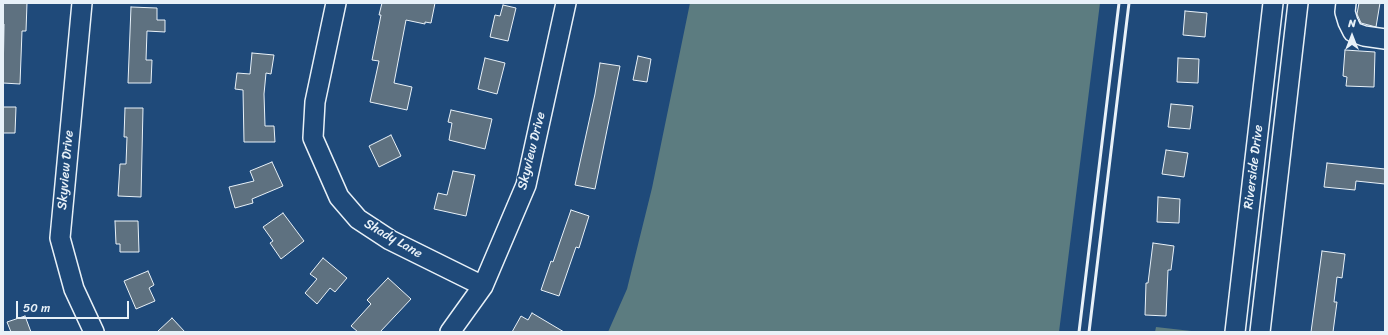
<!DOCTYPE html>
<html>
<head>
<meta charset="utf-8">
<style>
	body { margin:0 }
	#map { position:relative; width:1388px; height:335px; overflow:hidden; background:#1f4a7a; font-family:Sriracha,sans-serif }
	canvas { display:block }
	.frame { position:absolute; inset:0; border:4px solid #e8f1f8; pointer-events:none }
	.north { position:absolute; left:1332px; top:16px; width:40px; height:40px; -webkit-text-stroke:3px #1f4a7a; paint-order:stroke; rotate:0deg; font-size:11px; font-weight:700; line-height:16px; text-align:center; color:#e8f1f8 }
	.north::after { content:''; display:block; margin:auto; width:14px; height:18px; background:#e8f1f8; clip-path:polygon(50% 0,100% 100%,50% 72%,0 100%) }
	.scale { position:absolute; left:16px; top:301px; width:113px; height:18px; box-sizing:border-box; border:2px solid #e8f1f8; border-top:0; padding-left:5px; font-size:12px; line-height:14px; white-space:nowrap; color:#e8f1f8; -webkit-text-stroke:3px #1f4a7a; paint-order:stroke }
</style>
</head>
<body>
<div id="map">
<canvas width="1388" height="335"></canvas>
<div class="frame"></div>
<div class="north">N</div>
<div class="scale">50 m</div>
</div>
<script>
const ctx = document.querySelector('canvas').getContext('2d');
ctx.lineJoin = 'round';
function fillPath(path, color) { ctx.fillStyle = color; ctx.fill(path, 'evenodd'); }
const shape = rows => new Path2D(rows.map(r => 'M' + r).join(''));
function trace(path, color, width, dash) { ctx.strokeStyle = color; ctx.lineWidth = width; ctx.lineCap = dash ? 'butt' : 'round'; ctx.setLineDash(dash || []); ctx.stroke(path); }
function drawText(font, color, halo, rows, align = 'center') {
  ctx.font = font + ' Sriracha,sans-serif'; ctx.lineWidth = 3.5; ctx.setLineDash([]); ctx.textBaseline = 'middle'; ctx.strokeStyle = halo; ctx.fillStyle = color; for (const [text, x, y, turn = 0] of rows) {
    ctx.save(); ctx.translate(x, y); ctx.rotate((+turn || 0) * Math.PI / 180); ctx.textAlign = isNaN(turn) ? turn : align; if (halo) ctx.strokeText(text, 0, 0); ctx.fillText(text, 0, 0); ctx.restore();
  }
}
fillPath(shape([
	[690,3,1100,3,1059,332,608,332,627,289,652,188],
	[1156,327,1200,332,1155,332]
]), '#5c7c80');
const building = shape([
	[3,3,27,3,26,31,22,31,20,84,3,83,4,24,3,23,3,3],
	[382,3,435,3,431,23,425,22,425,24,406,20,394,83,412,87,407,110,370,102,379,61,372,60,381,15,379,15,382,3],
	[1359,3,1380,3,1376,27,1361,23,1357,14,1359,3],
	[503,5,516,8,508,41,490,37,495,15,500,16,503,5],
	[131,7,157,8,157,20,165,20,165,32,147,31,146,60,152,60,151,83,128,83,131,7],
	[1185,11,1207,13,1205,37,1183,35,1185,11],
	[1345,50,1375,52,1374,87,1346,86,1347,77,1343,76,1345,50],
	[252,53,274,55,271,74,266,73,264,94,265,126,274,126,275,142,244,142,243,90,235,89,237,73,250,74,252,53],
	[638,56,651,59,647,82,633,80,638,56],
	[485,58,505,63,497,94,478,89,485,58],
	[1178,58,1199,59,1198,83,1177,82,1178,58],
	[600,63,620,66,595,189,575,185,595,94,600,63],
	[1171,104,1193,106,1190,129,1168,127,1171,104],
	[3,107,16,107,15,133,3,133,3,107],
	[125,108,143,108,141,197,118,196,120,164,126,164,127,137,124,137,125,108],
	[451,110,492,119,485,149,449,140,452,123,448,122,451,110],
	[391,135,401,156,379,167,369,146,391,135],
	[1166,150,1188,153,1184,177,1162,174,1166,150],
	[272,162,283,186,252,199,253,203,235,208,229,187,254,181,250,171,272,162],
	[1327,163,1385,169,1385,184,1356,181,1355,190,1324,187,1327,163],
	[453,171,475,175,466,216,434,209,438,193,447,195,453,171],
	[1158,197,1180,199,1179,223,1157,222,1158,197],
	[571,210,589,216,579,248,576,247,559,296,541,290,551,261,553,262,571,210],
	[283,213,304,241,281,259,270,243,273,241,263,227,283,213],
	[115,221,138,221,139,252,120,252,120,244,116,244,115,221],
	[1153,243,1174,246,1171,270,1168,270,1166,316,1145,315,1146,283,1148,283,1153,243],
	[1322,251,1345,254,1342,278,1337,277,1334,302,1337,302,1333,332,1311,332,1322,251],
	[323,258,347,278,335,292,330,288,317,304,305,293,317,279,310,274,323,258],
	[148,271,154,285,149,288,155,301,136,309,124,281,148,271],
	[388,278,411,299,380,332,358,332,351,326,371,304,367,300,388,278],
	[532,313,564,332,512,332,521,316,528,320,532,313],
	[25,316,31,332,11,332,7,322,25,316],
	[172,318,185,332,157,332,172,318]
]);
fillPath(building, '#5e7180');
trace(building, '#e8f1f8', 1);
const minor = shape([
	[82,3,60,238,74,289,94,332],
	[336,3,315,102,313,138,339,197,358,219,390,240,483,286],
	[1346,3,1345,12,1348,22,1353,32,1364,36,1385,39],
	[450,332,483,286,526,185,566,3],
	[1235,332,1273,3],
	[1260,332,1298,3]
]);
trace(minor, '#e8f1f8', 22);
trace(minor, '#1f4a7a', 19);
trace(shape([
	[1079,332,1119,3],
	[1089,332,1129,3]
]), '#e8f1f8', 3);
drawText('13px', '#e8f1f8', '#1f4a7a', [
	["Skyview Drive",532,151,-76],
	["Riverside Drive",1254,167,-83],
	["Skyview Drive",66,170,-85],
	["Shady Lane",393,239,30]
]);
</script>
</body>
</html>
